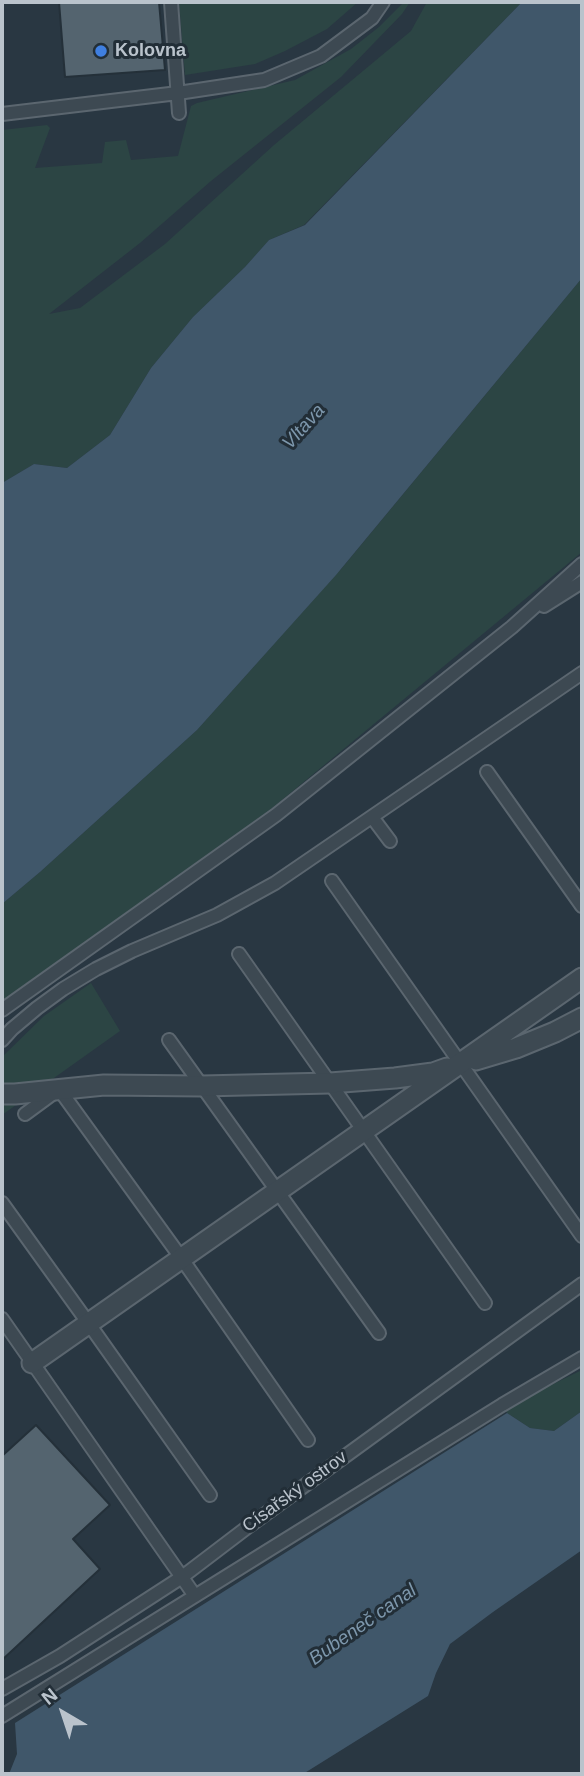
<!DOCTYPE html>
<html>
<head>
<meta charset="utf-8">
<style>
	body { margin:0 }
	#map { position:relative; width:584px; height:1776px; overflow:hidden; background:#293742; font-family:Arial,sans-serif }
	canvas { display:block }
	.frame { position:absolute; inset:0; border:4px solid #bac3cc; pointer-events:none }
	.north { position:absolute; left:28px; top:1678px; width:70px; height:70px; -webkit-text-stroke:5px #222e37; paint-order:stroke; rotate:321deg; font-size:19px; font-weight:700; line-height:28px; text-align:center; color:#bac3cc }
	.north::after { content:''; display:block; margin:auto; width:24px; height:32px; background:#bac3cc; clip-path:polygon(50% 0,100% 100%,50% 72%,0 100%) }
</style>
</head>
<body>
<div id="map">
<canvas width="584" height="1776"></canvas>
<div class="frame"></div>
<div class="north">N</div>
</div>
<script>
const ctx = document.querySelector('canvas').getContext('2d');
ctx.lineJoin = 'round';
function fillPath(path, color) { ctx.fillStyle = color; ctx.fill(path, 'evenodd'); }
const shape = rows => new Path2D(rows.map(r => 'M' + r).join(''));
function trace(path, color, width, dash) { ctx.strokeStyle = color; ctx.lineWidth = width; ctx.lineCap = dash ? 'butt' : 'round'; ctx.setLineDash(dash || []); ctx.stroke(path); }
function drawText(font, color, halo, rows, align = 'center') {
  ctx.font = font + ' Arial,sans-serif'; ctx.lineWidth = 6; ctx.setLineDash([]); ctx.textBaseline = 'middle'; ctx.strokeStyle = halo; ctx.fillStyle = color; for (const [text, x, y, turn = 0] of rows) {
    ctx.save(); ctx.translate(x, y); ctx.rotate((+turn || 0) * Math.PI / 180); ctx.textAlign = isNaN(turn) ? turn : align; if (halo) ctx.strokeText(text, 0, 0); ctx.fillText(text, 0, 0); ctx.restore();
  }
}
fillPath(shape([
	[179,2,358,2,327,29,285,51,255,64,185,75],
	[404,2,410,2,402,14,341,77,211,181,140,243,49,314,80,308,165,244,274,145,411,31,427,2,522,2,304,225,269,240,245,267,193,317,151,368,110,435,67,468,34,464,2,483,2,130,47,125,50,128,35,168,102,163,105,142,126,140,131,160,178,156,191,106,197,103,295,80,351,49,379,27],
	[582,278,582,552,271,809,2,1001,2,904,40,872,197,730,342,568],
	[91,983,120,1031,2,1115,2,1057,44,1016],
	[582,1370,582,1411,554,1431,530,1428,507,1413,506,1408,510,1405]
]), '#2c4544');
fillPath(shape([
	[522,2,582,2,582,278,336,575,197,730,40,872,2,904,2,483,34,464,67,468,110,435,151,368,193,317,245,267,269,240,305,225],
	[582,1411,582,1550,493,1612,450,1644,436,1673,428,1696,303,1774,9,1774,17,1754,15,1723,507,1413,530,1428,554,1431]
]), '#40576a');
const building = shape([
	[59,2,159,2,165,70,65,77,59,2],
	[36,1425,110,1505,73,1539,100,1569,2,1660,2,1456,36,1425]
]);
fillPath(building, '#54646f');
trace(building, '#243039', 2);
const service = shape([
	[171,2,179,113],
	[2,114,178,93,264,80,321,56,372,18,383,2],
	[544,606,582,582],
	[487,772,582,906],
	[372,817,390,841],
	[332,881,582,1236],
	[239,954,485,1303],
	[2,1010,276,815,512,627,582,564],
	[2,1040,12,1029,37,1008,63,989,96,969,132,951,217,915,275,883,582,673],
	[169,1040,379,1333],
	[25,1114,59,1089,182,1259,308,1440],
	[2,1203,89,1324,210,1495],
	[2,1319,195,1596],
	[2,1689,60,1656,182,1577,249,1526,582,1284],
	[2,1716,502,1405,582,1358]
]);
const pedestrian = shape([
	[476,1060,516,1048,555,1032,582,1018],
	[2,1094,15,1094,104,1085,202,1086,330,1083,395,1078,433,1073,447,1068],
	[32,1363,582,978]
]);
trace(service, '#5b666f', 16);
trace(pedestrian, '#5b666f', 23);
trace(service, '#3d4952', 12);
trace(pedestrian, '#3d4952', 19);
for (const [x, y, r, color] of [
	[101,51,7,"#3f7fe0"]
]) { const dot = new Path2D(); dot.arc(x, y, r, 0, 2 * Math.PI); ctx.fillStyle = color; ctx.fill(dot); trace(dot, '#222e37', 2.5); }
drawText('bold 18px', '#bac3cc', '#222e37', [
	["Kolovna",115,51]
], 'left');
drawText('18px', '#bac3cc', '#222e37', [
	["Císařský ostrov",295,1492,-36]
]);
drawText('italic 19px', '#7d97ac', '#222e37', [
	["Vltava",304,427,-48],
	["Bubeneč canal",363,1625,-35]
]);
</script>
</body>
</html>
